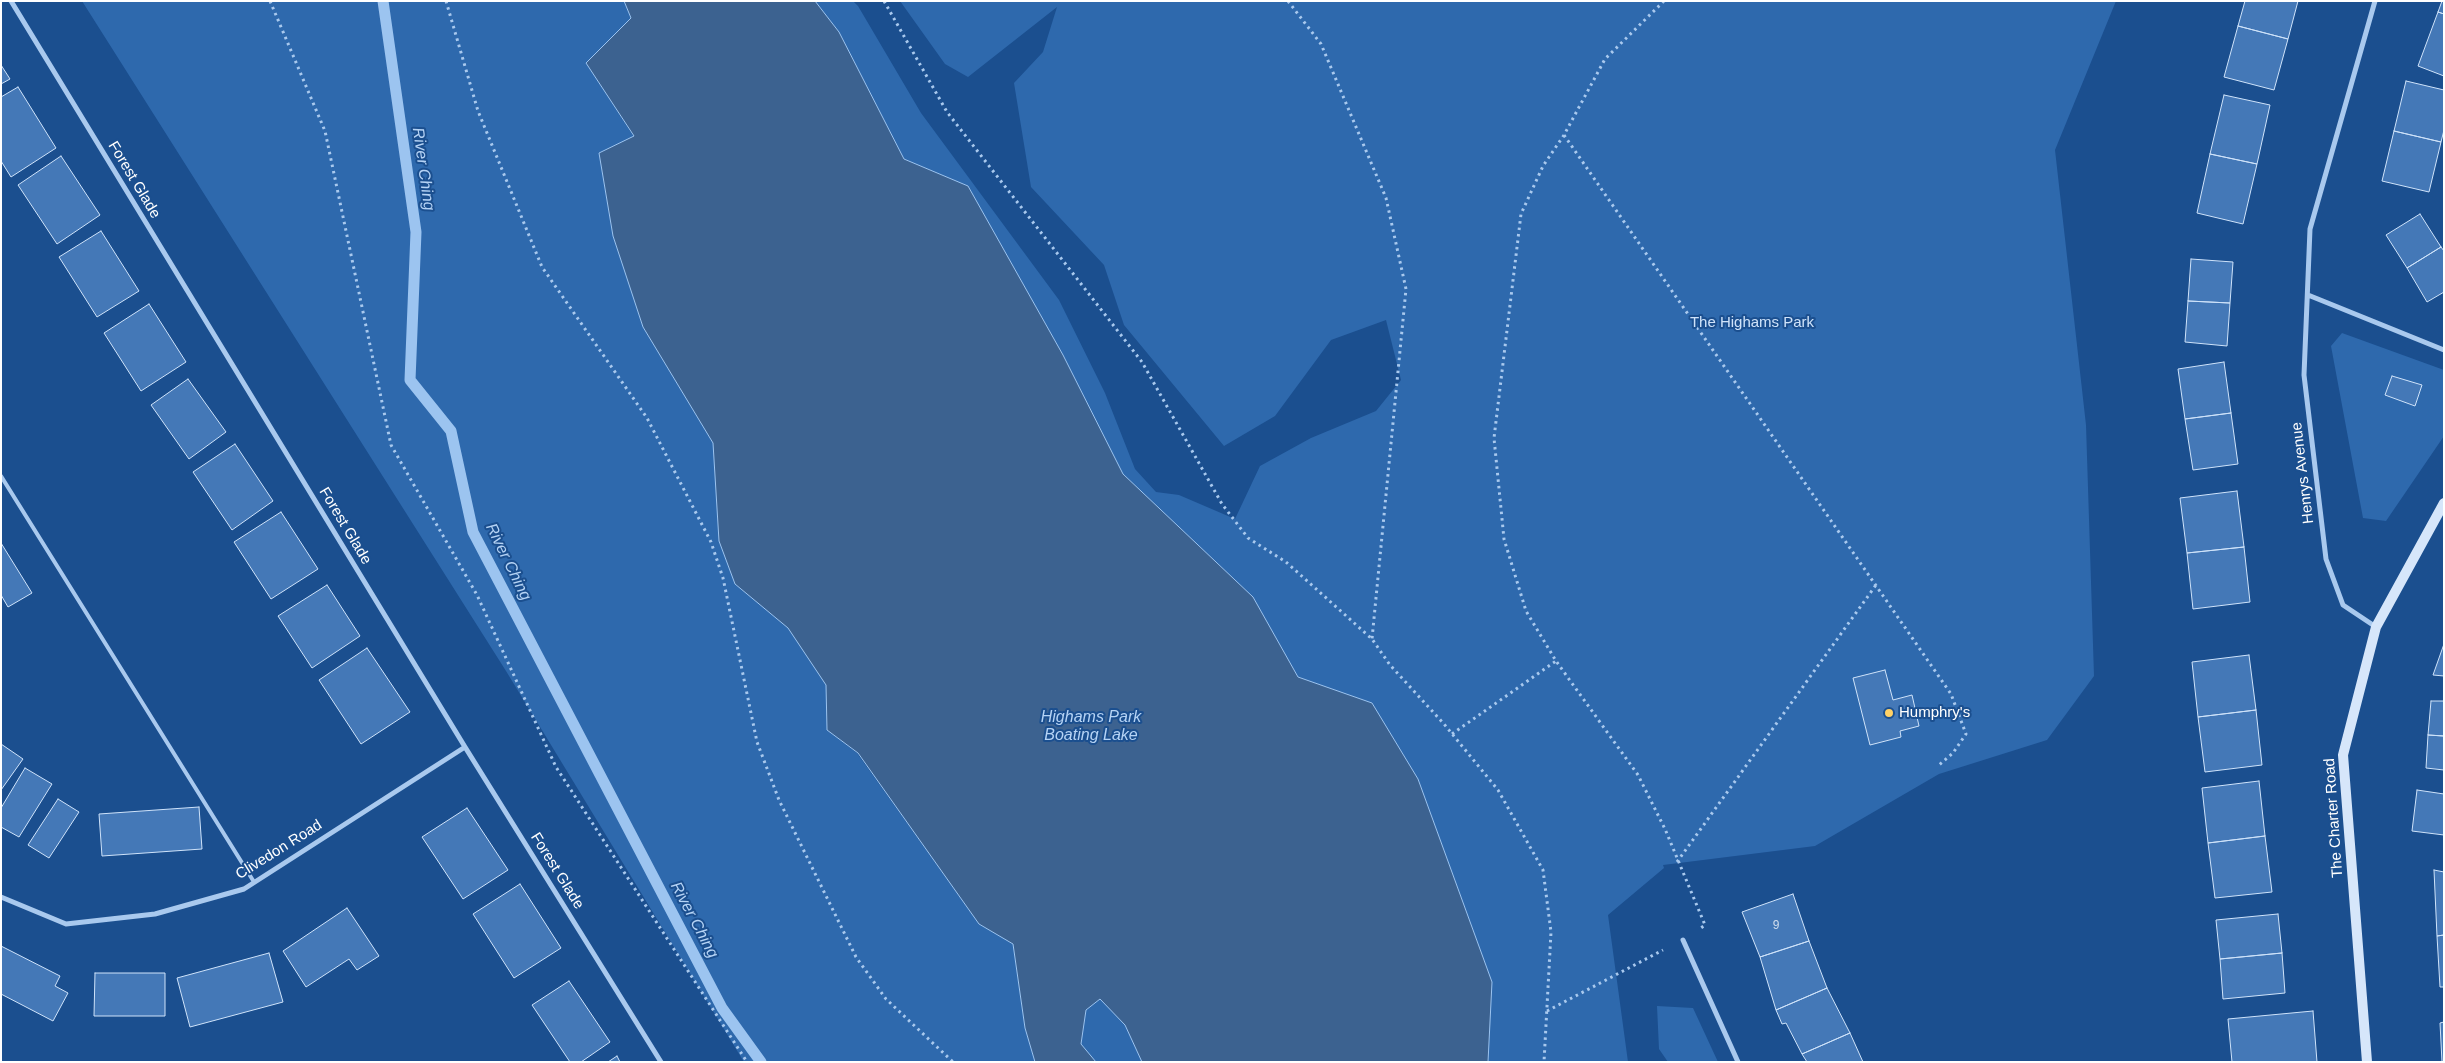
<!DOCTYPE html>
<html>
<head>
<meta charset="utf-8">
<style>
	body { margin:0 }
	#map { position:relative; width:2445px; height:1063px; overflow:hidden; background:#1b4f8f; font-family:Helvetica,sans-serif }
	canvas { display:block }
	.frame { position:absolute; inset:0; border:2px solid #fff; pointer-events:none }
</style>
</head>
<body>
<div id="map">
<canvas width="2445" height="1063"></canvas>
<div class="frame"></div>
</div>
<script>
const ctx = document.querySelector('canvas').getContext('2d');
ctx.lineJoin = 'round';
function fillPath(path, color) { ctx.fillStyle = color; ctx.fill(path, 'evenodd'); }
const shape = rows => new Path2D(rows.map(r => 'M' + r).join(''));
function trace(path, color, width, dash) { ctx.strokeStyle = color; ctx.lineWidth = width; ctx.lineCap = dash ? 'butt' : 'round'; ctx.setLineDash(dash || []); ctx.stroke(path); }
function drawText(font, color, halo, rows, align = 'center') {
  ctx.font = font + ' Helvetica,sans-serif'; ctx.lineWidth = 4; ctx.setLineDash([]); ctx.textBaseline = 'middle'; ctx.strokeStyle = halo; ctx.fillStyle = color; for (const [text, x, y, turn = 0] of rows) {
    ctx.save(); ctx.translate(x, y); ctx.rotate((+turn || 0) * Math.PI / 180); ctx.textAlign = isNaN(turn) ? turn : align; if (halo) ctx.strokeText(text, 0, 0); ctx.fillText(text, 0, 0); ctx.restore();
  }
}
fillPath(shape([
	[82,1,624,1,631,18,586,63,634,137,599,153,613,236,643,327,713,443,719,541,735,584,788,628,826,685,827,730,857,753,979,924,1013,944,1025,1028,1035,1062,744,1062,506,671],
	[815,1,853,1,858,6,921,113,1059,300,1105,393,1135,469,1156,492,1179,495,1235,519,1260,466,1311,438,1376,411,1401,380,1386,320,1331,340,1275,416,1224,446,1124,325,1104,265,1031,187,1014,83,1043,52,1057,7,968,77,945,64,900,1,2116,1,2055,150,2086,425,2094,676,2047,740,1939,774,1815,846,1663,865,1664,868,1608,915,1628,1062,1488,1062,1492,982,1418,779,1372,703,1298,677,1253,597,1123,474,1063,355,968,186,904,159,839,32],
	[2342,333,2444,370,2444,436,2386,521,2363,518,2331,346],
	[1100,998,1125,1025,1142,1062,1096,1062,1081,1044,1086,1010],
	[1657,1006,1693,1008,1718,1062,1668,1062,1659,1049]
]), '#2e69ad');
const water = shape([
	[624,1,815,1,839,32,904,159,968,186,1063,355,1123,474,1253,597,1298,677,1372,703,1418,779,1492,982,1488,1062,1142,1062,1125,1025,1100,999,1086,1010,1081,1044,1096,1062,1035,1062,1025,1028,1013,944,979,924,858,753,827,730,826,685,788,628,735,584,719,541,713,443,643,327,613,236,599,153,634,136,586,63,631,18,624,1]
]);
fillPath(water, '#3c6290');
trace(water, '#9cc4f0', 1);
trace(shape([
	[383,1,416,232,410,380,451,431,473,532,722,1008,761,1062]
]), '#9cc4f0', 11);
const building = shape([
	[2245,1,2298,1,2288,39,2238,26,2245,1],
	[2442,1,2444,1,2444,14,2438,12,2442,1],
	[2438,12,2444,14,2444,76,2418,66,2438,12],
	[2238,26,2288,39,2274,90,2224,77,2238,26],
	[1,65,10,79,1,84,1,65],
	[2406,81,2444,90,2444,130,2441,142,2394,131,2406,81],
	[18,87,56,148,11,177,1,161,1,97,18,87],
	[2224,95,2270,105,2257,164,2210,154,2224,95],
	[2394,131,2441,142,2429,192,2382,181,2394,131],
	[2210,154,2257,164,2243,224,2197,213,2210,154],
	[61,156,100,215,57,244,18,185,61,156],
	[2420,214,2441,247,2407,268,2386,235,2420,214],
	[101,231,139,291,97,317,59,257,101,231],
	[2441,247,2444,251,2444,292,2427,302,2407,268,2441,247],
	[2191,259,2233,262,2230,303,2188,301,2191,259],
	[2188,301,2230,303,2227,346,2185,342,2188,301],
	[149,304,186,362,141,391,104,333,149,304],
	[2224,362,2231,413,2185,419,2178,369,2224,362],
	[2392,376,2422,385,2415,406,2385,395,2392,376],
	[188,379,226,432,189,459,151,405,188,379],
	[2231,413,2238,464,2193,470,2185,419,2231,413],
	[235,444,273,501,232,530,193,472,235,444],
	[2237,491,2244,547,2187,553,2180,498,2237,491],
	[281,512,318,569,271,599,234,542,281,512],
	[1,543,32,593,8,607,1,595,1,543],
	[2244,547,2250,602,2193,609,2187,553,2244,547],
	[327,585,360,636,312,668,278,616,327,585],
	[2444,644,2444,676,2433,675,2444,644],
	[367,648,410,712,361,744,319,680,367,648],
	[2249,655,2256,710,2198,717,2192,662,2249,655],
	[1885,670,1893,700,1912,695,1919,726,1900,731,1901,737,1870,745,1853,678,1885,670],
	[2431,701,2444,701,2444,736,2428,735,2431,701],
	[2256,710,2262,765,2205,772,2198,717,2256,710],
	[2428,735,2444,736,2444,770,2426,768,2428,735],
	[1,744,23,759,1,790,1,744],
	[25,768,52,784,19,837,1,827,1,808,25,768],
	[2259,781,2265,836,2208,843,2202,788,2259,781],
	[2417,790,2444,794,2444,835,2412,831,2417,790],
	[58,799,79,812,49,858,28,845,58,799],
	[199,807,202,849,102,856,99,814,199,807],
	[467,808,508,870,463,899,422,837,467,808],
	[2265,836,2272,892,2215,898,2208,843,2265,836],
	[2434,870,2444,872,2444,935,2437,936,2434,870],
	[520,884,561,948,514,978,473,914,520,884],
	[1793,894,1809,941,1760,957,1742,912,1793,894],
	[347,908,379,956,357,970,349,959,306,987,283,951,347,908],
	[2278,914,2282,953,2220,959,2216,920,2278,914],
	[2444,935,2444,987,2440,987,2437,936,2444,935],
	[1809,941,1827,988,1776,1010,1760,957,1809,941],
	[1,946,60,976,55,986,68,993,53,1021,1,994,1,946],
	[269,953,283,1002,190,1027,177,978,269,953],
	[2282,953,2285,993,2223,999,2220,959,2282,953],
	[95,973,165,973,165,1016,94,1016,95,973],
	[569,981,610,1042,581,1062,570,1062,532,1005,569,981],
	[1827,988,1850,1033,1802,1054,1786,1023,1782,1024,1776,1010,1827,988],
	[2313,1011,2317,1062,2232,1062,2228,1019,2313,1011],
	[2444,1022,2444,1062,2442,1062,2440,1023,2444,1022],
	[1850,1033,1863,1062,1807,1062,1802,1054,1850,1033],
	[617,1056,620,1062,608,1062,617,1056]
]);
fillPath(building, '#4478b7');
trace(building, '#cfe3fa', 1);
trace(shape([
	[270,1,325,131,391,445,477,595,556,767,747,1062],
	[446,1,478,111,542,267,647,418,711,542,723,578,757,742,779,800,856,957,886,999,953,1062],
	[884,1,947,112,1142,362,1222,504,1248,538,1286,562,1372,639,1390,665,1444,724,1498,790,1543,870,1551,932,1544,1062],
	[1288,1,1321,44,1386,198,1406,289,1372,639],
	[1664,1,1605,59,1564,135,1543,166,1521,214,1494,438,1504,539,1526,611,1556,661,1638,775,1665,829,1705,925,1701,928],
	[1564,135,1951,694,1966,734,1953,753,1939,765],
	[1452,734,1556,661],
	[1677,862,1876,585],
	[1547,1011,1663,950]
]), '#a9c9ee', 3, [2.5, 4]);
trace(shape([
	[1,476,254,882]
]), '#a9c9ee', 4);
trace(shape([
	[11,1,465,747,661,1062],
	[2375,1,2310,229,2304,375,2326,559,2343,605,2376,627],
	[2308,295,2444,350],
	[1,897,66,924,155,914,244,889,465,747],
	[1683,940,1738,1062]
]), '#a9c9ee', 5);
trace(shape([
	[2367,1062,2343,755,2376,627,2444,503]
]), '#d6e6fa', 10);
for (const [x, y, r, color] of [
	[1889,713,5,"#ffd166"]
]) { const dot = new Path2D(); dot.arc(x, y, r, 0, 2 * Math.PI); ctx.fillStyle = color; ctx.fill(dot); trace(dot, '#1b4f8f', 2); }
drawText('12px', '#d0dded', null, [
	["9",1776,926]
]);
drawText('15px', '#fff', '#1b4f8f', [
	["Forest Glade",134,180,59],
	["Henrys Avenue",2303,473,-97],
	["Forest Glade",345,526,59],
	["The Charter Road",2334,818,-94],
	["Clivedon Road",279,850,-32],
	["Forest Glade",557,871,58]
]);
drawText('15px', '#cfe3fa', '#1b4f8f', [
	["The Highams Park",1752,323]
]);
drawText('15px', '#fff', '#1b4f8f', [
	["Humphry's",1899,713]
], 'left');
drawText('italic 16px', '#b5d3f5', '#1b4f8f', [
	["River Ching",423,169,82],
	["River Ching",508,562,64],
	["Highams Park",1091,718],
	["Boating Lake",1091,736],
	["River Ching",694,920,62]
]);
</script>
</body>
</html>
